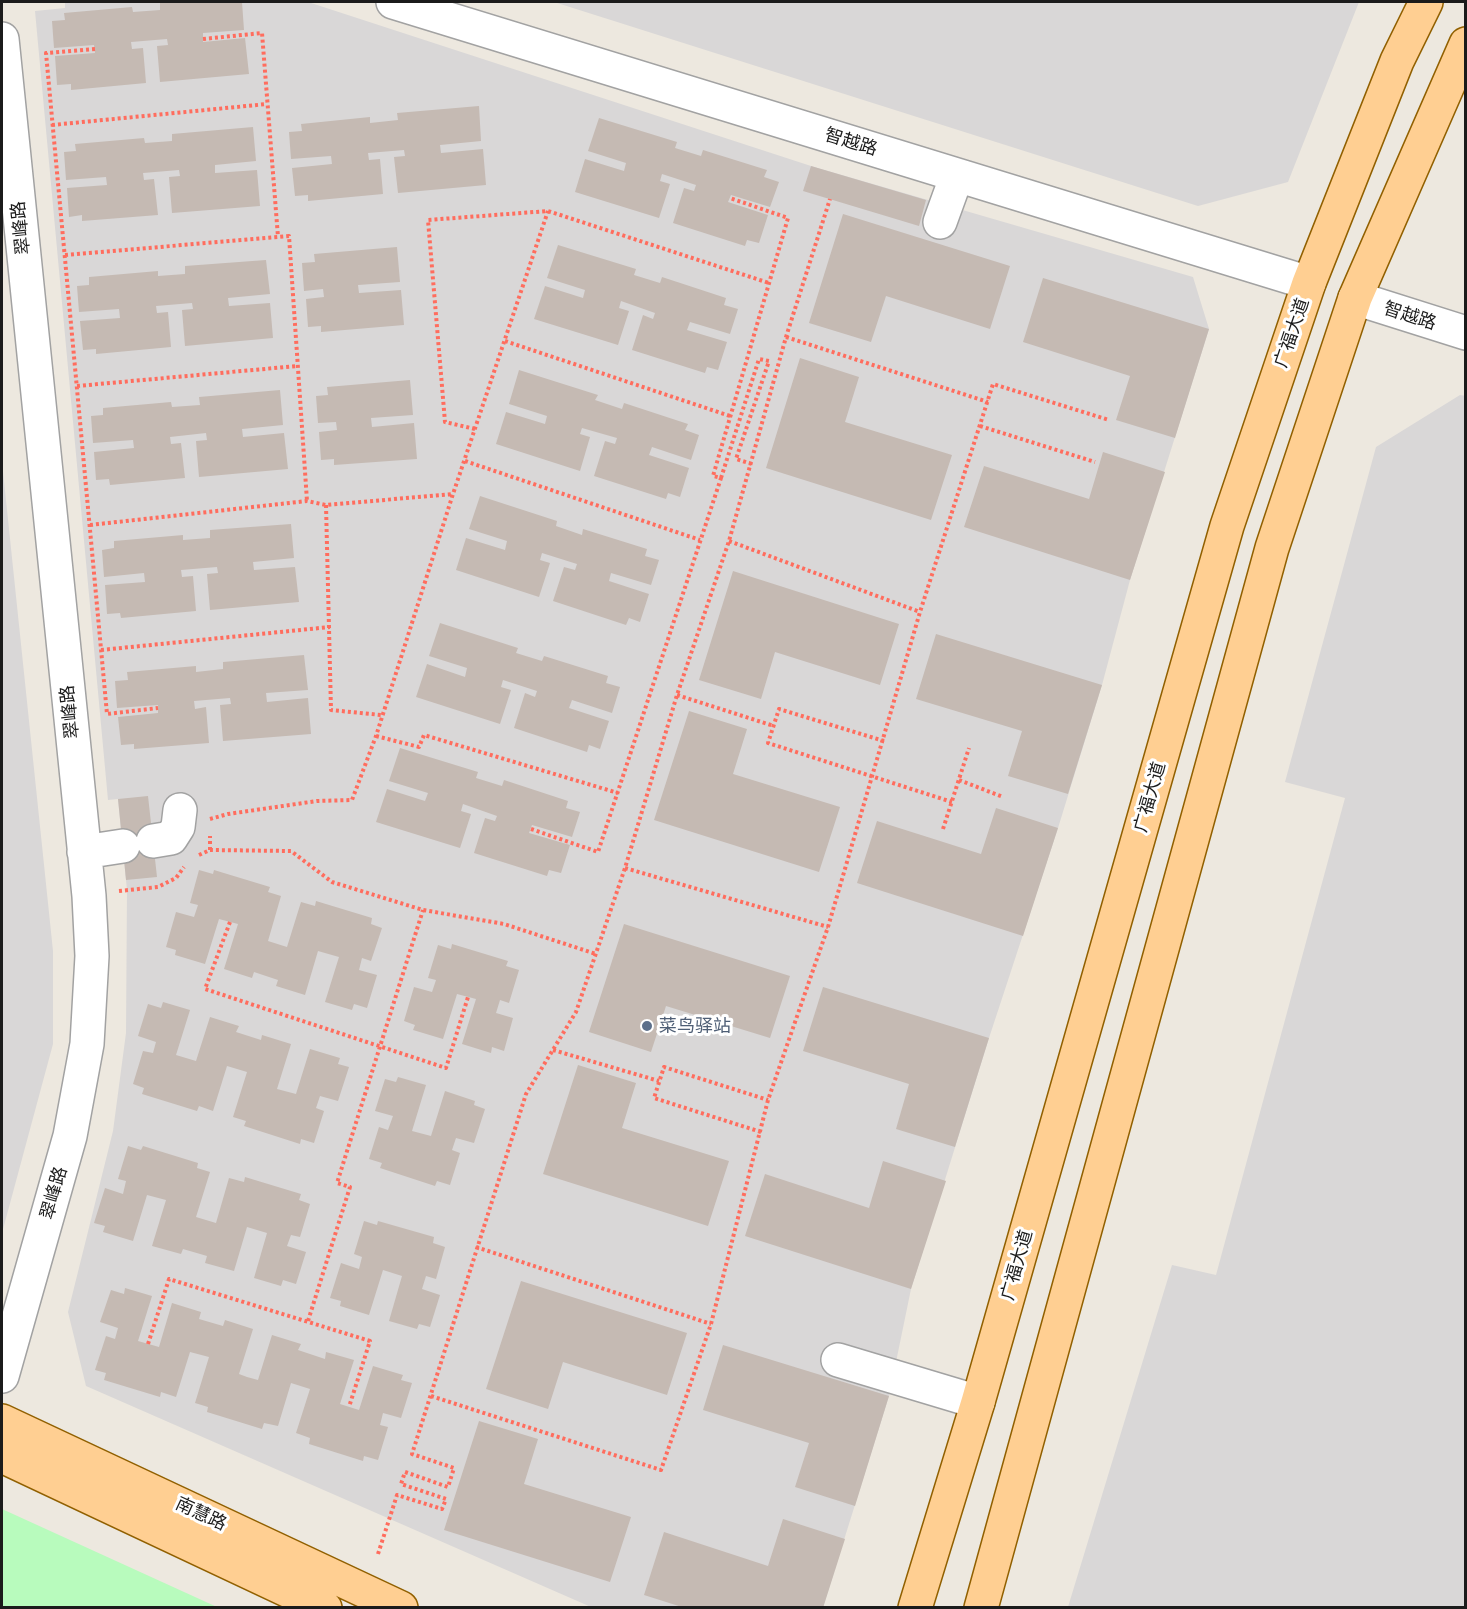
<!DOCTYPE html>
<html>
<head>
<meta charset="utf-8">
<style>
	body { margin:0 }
	#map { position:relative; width:1467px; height:1609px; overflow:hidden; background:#ede8df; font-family:"Public Sans",sans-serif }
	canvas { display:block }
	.frame { position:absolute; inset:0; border:3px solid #1b1b1b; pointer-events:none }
</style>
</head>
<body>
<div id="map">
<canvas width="1467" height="1609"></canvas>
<div class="frame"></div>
</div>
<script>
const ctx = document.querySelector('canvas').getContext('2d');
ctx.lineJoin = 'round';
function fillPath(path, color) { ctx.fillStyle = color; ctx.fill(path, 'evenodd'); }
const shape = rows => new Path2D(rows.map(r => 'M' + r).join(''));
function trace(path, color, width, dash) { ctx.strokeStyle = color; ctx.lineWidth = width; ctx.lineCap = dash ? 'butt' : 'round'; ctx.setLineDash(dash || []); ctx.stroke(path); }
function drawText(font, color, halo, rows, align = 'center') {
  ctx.font = font + ' "Public Sans","Noto Sans SC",sans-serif'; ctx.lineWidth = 6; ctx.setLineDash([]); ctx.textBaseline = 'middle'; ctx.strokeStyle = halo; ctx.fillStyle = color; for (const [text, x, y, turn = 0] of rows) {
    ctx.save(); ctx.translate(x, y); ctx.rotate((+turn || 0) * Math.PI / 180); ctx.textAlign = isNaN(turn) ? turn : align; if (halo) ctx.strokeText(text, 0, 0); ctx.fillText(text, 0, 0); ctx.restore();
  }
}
fillPath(shape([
	[65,2,308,2,811,166,1193,277,1209,329,1130,580,1102,685,1058,828,989,1038,911,1289,889,1396,823,1607,591,1607,86,1386,68,1312,113,1131,126,1033,127,890,118,799,108,800,35,11,65,8],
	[554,2,1359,2,1288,182,1198,206],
	[1460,395,1466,396,1465,1607,1068,1607,1172,1265,1216,1275,1345,798,1285,782,1376,447],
	[2,462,53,951,53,1044,2,1233]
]), '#d9d7d7');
fillPath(shape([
	[2,1509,217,1607,2,1607]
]), '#b8fbbd');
fillPath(shape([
	[160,2,242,2,244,30,203,33,203,42,245,38,249,74,160,82,157,46,168,45,167,39,131,42,132,49,143,48,146,83,71,90,71,84,57,85,55,56,95,53,94,45,54,48,52,21,65,20,64,13,132,7,133,12,160,10],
	[479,106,481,141,440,145,441,153,483,149,486,185,398,193,394,157,405,156,404,150,368,153,369,160,380,159,383,194,308,201,308,195,295,196,292,168,332,164,331,156,291,159,289,132,302,131,301,124,370,117,370,123,398,120,397,113],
	[599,118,677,142,675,148,701,156,703,150,767,170,764,177,779,182,770,207,731,195,728,202,768,215,759,243,747,240,745,246,673,223,684,188,694,191,696,185,662,174,660,181,670,184,659,218,575,192,585,159,624,171,626,163,588,151],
	[253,127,256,161,215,165,215,173,257,170,260,206,172,213,169,177,180,176,179,170,143,173,144,180,154,179,158,215,82,221,82,215,69,217,67,188,107,185,106,177,66,180,64,152,76,151,75,144,144,138,145,143,172,141,172,134],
	[811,166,926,200,919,226,803,191],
	[843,214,1010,266,990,329,886,296,871,342,809,323],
	[558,245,636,269,634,275,660,283,662,277,726,298,724,305,738,309,730,334,690,322,687,330,727,342,718,370,707,367,705,373,632,350,643,315,653,319,655,313,621,301,619,308,629,311,618,345,534,319,545,286,583,298,585,290,547,278],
	[397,247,400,282,358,285,359,293,401,290,404,325,321,332,321,326,308,327,306,299,324,297,323,289,304,291,302,263,315,262,314,254],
	[266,260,270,294,228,298,229,306,270,303,273,338,185,346,182,310,193,309,192,303,156,306,157,313,168,312,171,347,96,354,96,349,83,350,80,321,120,318,119,309,79,312,77,286,89,285,89,277,158,271,158,276,185,274,185,266],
	[1043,278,1209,329,1175,438,1116,420,1130,376,1023,342],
	[800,358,859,377,845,422,952,455,931,520,766,468],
	[519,370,598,395,595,400,622,409,624,403,688,424,685,430,699,435,691,460,652,447,649,455,689,468,680,497,668,493,666,499,594,476,605,441,615,444,617,438,582,428,580,434,590,437,580,471,496,444,506,412,545,424,547,416,509,404],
	[410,380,413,415,371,418,372,427,414,423,417,459,334,465,334,459,321,460,319,432,337,430,336,422,318,423,316,396,328,395,327,387],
	[280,390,283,425,242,429,243,437,284,433,288,469,199,477,196,441,207,440,206,433,170,437,171,444,181,443,185,478,110,485,109,479,96,480,94,452,134,448,133,440,93,443,91,416,103,415,103,408,171,402,172,407,200,405,199,397],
	[1103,452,1165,472,1130,580,964,527,984,466,1089,499],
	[480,496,557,521,556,526,582,535,583,529,647,549,645,556,659,560,651,585,611,573,609,581,649,594,640,622,629,618,626,625,553,601,564,567,575,570,577,564,542,553,540,560,550,563,539,597,456,570,466,538,505,550,507,541,469,529],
	[291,524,294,558,253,562,254,570,295,567,299,602,210,610,207,574,218,573,217,567,181,570,182,577,193,576,196,611,121,618,120,613,107,614,105,585,145,582,144,573,104,577,102,550,114,548,114,541,183,535,183,540,210,538,210,530],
	[733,571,899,624,880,685,775,652,761,699,699,680],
	[440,623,518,648,516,653,542,661,544,656,608,676,606,683,620,687,612,713,572,700,569,708,609,721,600,749,589,745,587,752,514,728,525,693,535,697,537,691,503,680,501,687,511,690,500,724,416,697,427,664,465,677,467,668,429,656],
	[936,634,1102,685,1068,794,1008,776,1022,731,916,699],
	[304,655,308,690,266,693,267,702,308,698,311,734,223,741,220,705,231,704,230,698,194,701,195,709,206,707,209,743,134,749,134,744,121,745,118,717,158,713,158,705,117,708,115,681,128,680,127,672,196,666,196,672,223,669,223,662],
	[689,711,747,729,733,774,840,807,819,872,654,820],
	[400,748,478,772,476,778,502,786,504,780,568,801,566,808,580,812,572,837,532,825,529,833,570,845,561,873,549,870,547,876,474,853,485,818,495,821,497,816,463,804,461,811,471,814,460,848,376,822,387,789,425,801,428,793,389,781],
	[148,796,157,877,126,880,118,799],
	[996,808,1058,828,1023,936,857,883,877,821,981,854],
	[199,870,213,874,214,870,270,887,268,892,281,896,268,941,287,947,301,902,315,906,316,901,372,918,371,924,382,928,371,961,362,958,359,970,377,975,367,1008,354,1004,352,1010,325,1002,339,957,318,951,305,995,276,986,278,980,254,972,252,978,224,969,238,924,219,919,205,964,175,955,176,950,166,947,176,912,194,917,198,905,190,903],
	[624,924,790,976,770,1038,666,1006,651,1052,589,1032],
	[452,944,508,961,506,966,519,970,509,1003,500,1000,496,1013,513,1018,504,1051,492,1047,491,1053,462,1044,476,999,457,994,443,1039,413,1030,415,1025,404,1021,414,987,432,992,436,980,428,978,438,945,451,949],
	[823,987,989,1038,955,1147,896,1129,909,1084,803,1051],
	[163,1002,190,1010,176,1055,196,1061,210,1017,239,1026,236,1032,261,1040,262,1035,291,1044,277,1089,296,1094,310,1049,340,1058,338,1064,349,1067,338,1101,320,1096,316,1108,324,1111,314,1143,301,1139,300,1144,244,1126,246,1121,233,1117,247,1072,227,1066,213,1111,199,1106,197,1111,142,1094,144,1088,133,1084,143,1051,153,1053,156,1042,138,1036,148,1004,161,1008],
	[578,1065,636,1083,622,1128,729,1161,708,1226,543,1174],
	[398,1077,426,1085,412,1131,431,1136,445,1091,475,1101,474,1105,485,1109,474,1143,456,1138,452,1150,460,1153,450,1185,437,1181,435,1186,380,1168,382,1163,369,1159,379,1127,388,1130,393,1116,375,1111,385,1079,396,1082],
	[128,1146,141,1150,143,1146,198,1163,197,1168,210,1172,196,1217,216,1223,229,1178,244,1182,245,1177,301,1194,299,1200,310,1204,300,1237,291,1235,287,1246,306,1252,296,1284,283,1280,281,1286,254,1278,267,1233,247,1227,234,1271,205,1263,207,1256,183,1249,181,1254,152,1246,166,1200,147,1195,133,1241,103,1232,105,1226,94,1223,105,1188,123,1194,126,1181,118,1179],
	[883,1161,946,1181,911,1289,745,1236,765,1174,869,1208],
	[364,1221,377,1225,378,1221,434,1237,433,1243,445,1247,436,1279,426,1276,422,1289,440,1295,430,1327,419,1324,417,1329,389,1321,402,1276,383,1270,369,1315,340,1306,341,1301,330,1298,341,1263,359,1269,362,1257,354,1254],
	[521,1281,687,1333,667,1395,563,1362,548,1409,486,1389],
	[125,1288,152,1296,138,1341,159,1347,172,1303,201,1312,199,1319,223,1326,225,1320,253,1329,239,1374,247,1377,258,1380,272,1335,301,1344,298,1350,325,1359,326,1352,354,1360,340,1404,359,1410,373,1366,403,1375,401,1380,412,1383,401,1418,383,1413,380,1425,388,1427,378,1460,364,1456,363,1461,309,1444,310,1438,296,1433,310,1389,291,1383,278,1426,264,1423,262,1429,207,1412,208,1407,195,1403,209,1357,190,1352,176,1397,161,1392,160,1397,104,1380,106,1373,95,1370,106,1336,115,1339,118,1328,100,1322,111,1290,124,1294],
	[723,1345,889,1396,855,1506,795,1487,809,1443,703,1410],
	[479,1421,538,1439,524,1484,631,1517,610,1582,444,1530],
	[783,1519,845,1539,823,1608,685,1608,644,1595,664,1532,768,1566]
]), '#c5bab3');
const minor = shape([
	[393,2,1309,283],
	[2,39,89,896,92,956,87,1044,70,1136,2,1376],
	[940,222,957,175],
	[1355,298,1466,333],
	[153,841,171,838,178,827,180,810],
	[84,852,123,846],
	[838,1360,978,1402]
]);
const major = shape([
	[2,1421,401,1608],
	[2,1456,325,1608],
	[915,1608,978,1402,1227,526,1309,283,1397,61,1426,2],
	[981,1608,1272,548,1355,298,1466,44]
]);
trace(minor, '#a2a2a2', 36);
trace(major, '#916000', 36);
trace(shape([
	[203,39,262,33,278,237],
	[95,49,46,53,107,714,158,708],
	[52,125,267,104],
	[65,255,289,236,307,501],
	[786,337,988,402],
	[505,341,730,416],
	[77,386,297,366],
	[980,426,1095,462],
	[475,429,445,422,428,220,548,211,769,283],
	[465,461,700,540],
	[721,478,759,359,769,361,736,459,752,464],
	[326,505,331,710,381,715],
	[90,525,307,501,326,505,453,494],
	[729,541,920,612],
	[101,650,330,627],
	[677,695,774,726],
	[376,736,419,747,424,735,618,793],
	[884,741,779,709,768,743,952,802],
	[959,780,1003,797],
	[210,819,228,814,317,801,352,800,376,736,453,494,548,211],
	[531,829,598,852,721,478,713,476,788,218,730,198],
	[943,829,969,748],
	[210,850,210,836],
	[199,855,210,850,291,851,332,882,423,910,504,924,596,954],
	[625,868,828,927],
	[119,891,158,887,176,878,184,867],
	[230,922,205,989,446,1068,468,997],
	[553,1050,659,1081],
	[761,1132,654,1098,664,1067,768,1100],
	[476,1247,711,1324],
	[308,1321,350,1187,337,1183,423,910],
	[148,1344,169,1279,370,1341,349,1407],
	[431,1396,661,1470,711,1324,768,1100,828,927,920,612,993,384,1109,420],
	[378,1554,397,1495,442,1509,446,1499,401,1484,405,1472,448,1487,454,1468,412,1454,526,1094,576,1012,625,868,677,695,729,541,786,337,830,199]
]), '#ff6d5e', 4, [3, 3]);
trace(minor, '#fff', 33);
trace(major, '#ffcf92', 33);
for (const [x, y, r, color] of [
	[647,1026,6,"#5c6f8a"]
]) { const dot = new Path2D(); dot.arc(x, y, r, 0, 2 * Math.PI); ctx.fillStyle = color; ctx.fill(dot); trace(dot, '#fff', 2); }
drawText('18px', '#1b1b1b', '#fff', [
	["智越路",851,142,17],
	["翠峰路",21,228,-96],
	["智越路",1410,316,18],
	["广福大道",1292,333,-71],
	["翠峰路",70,712,-96],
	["广福大道",1150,797,-74],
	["翠峰路",54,1193,-74],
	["广福大道",1017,1265,-74],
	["南慧路",201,1514,25]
]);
drawText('18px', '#4e5e75', '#fff', [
	["菜鸟驿站",659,1026]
], 'left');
</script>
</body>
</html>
